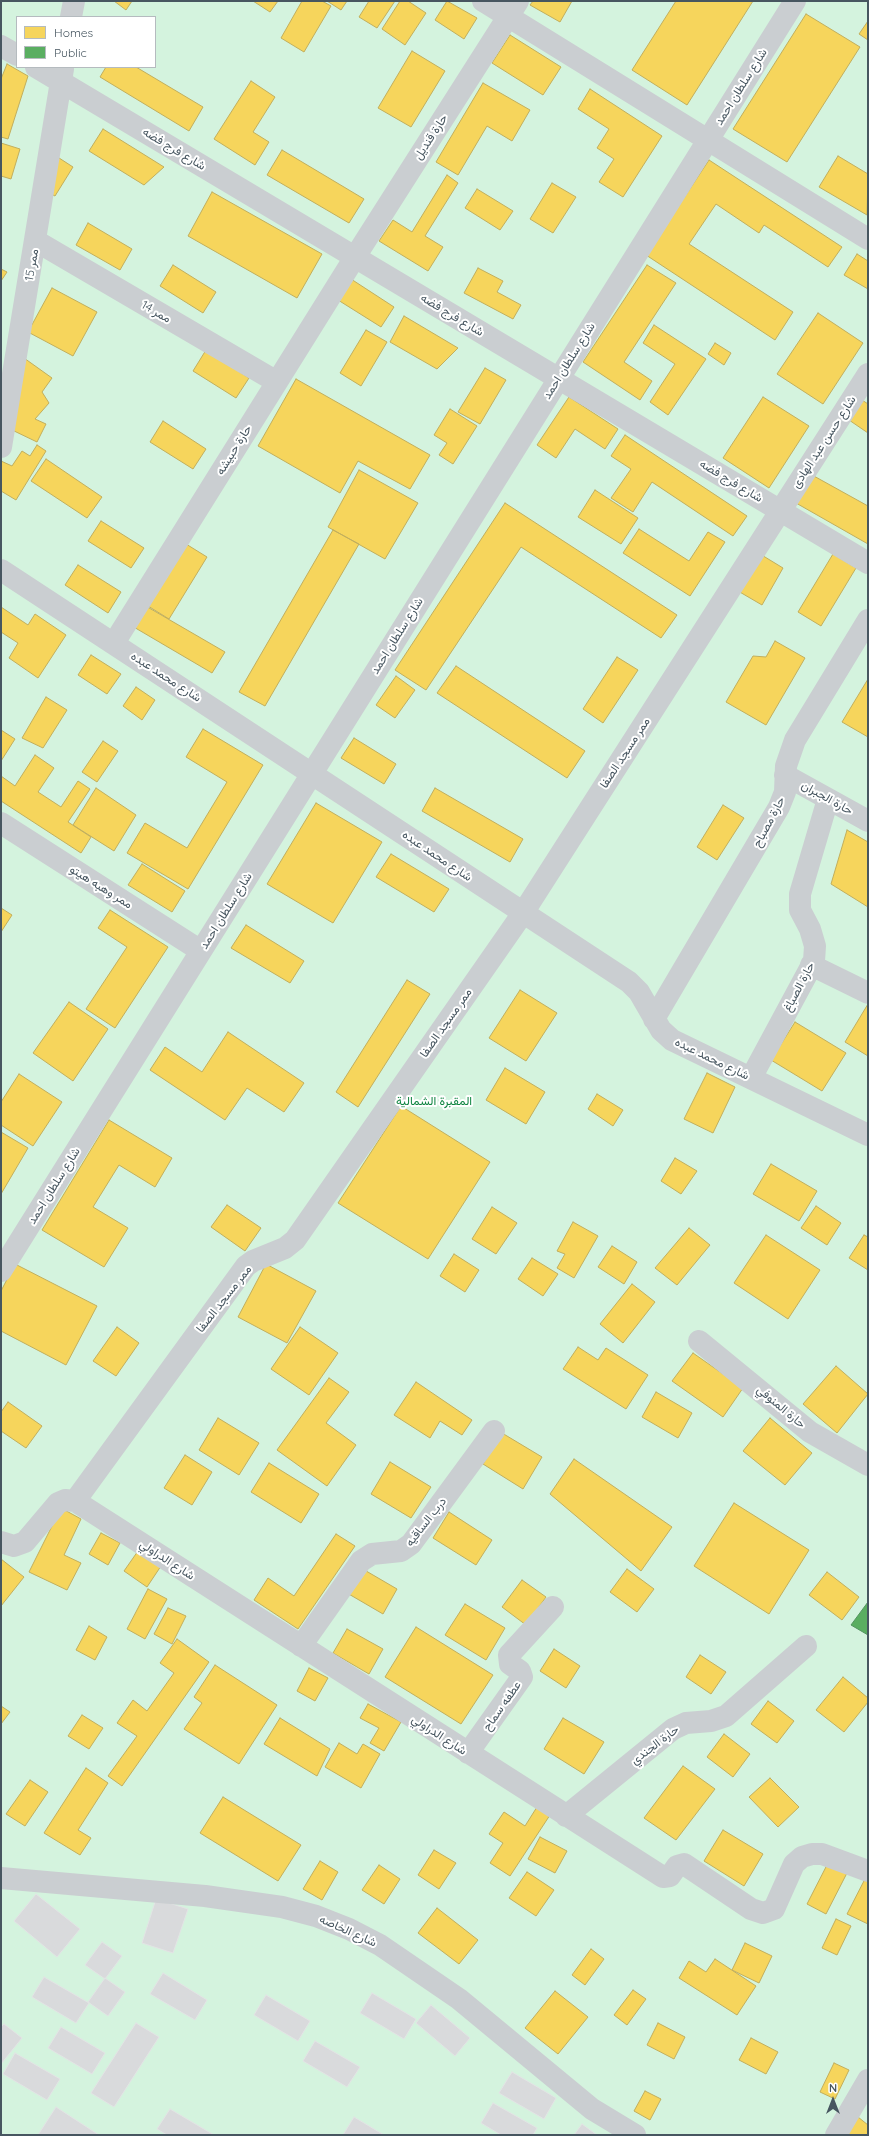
<!DOCTYPE html>
<html>
<head>
<meta charset="utf-8">
<style>
	body { margin:0 }
	#map { position:relative; width:869px; height:2136px; overflow:hidden; background:#f2f2f2; font-family:Quicksand,sans-serif }
	canvas { display:block }
	.frame { position:absolute; inset:0; border:2px solid #475660; pointer-events:none }
	.legend { position:absolute; left:16px; top:16px; width:140px; height:52px; box-sizing:border-box; background:#fff; border:1px solid #b5bbbf; margin:0; padding:5px 7px; list-style:none; font-size:12px; color:#475660 }
	.legend li { display:flex; align-items:center; gap:8px; height:20px }
	.legend b { width:20px; border:1px solid #b5bbbf }
	.north { position:absolute; left:813px; top:2080px; width:40px; height:40px; -webkit-text-stroke:3px #fff; paint-order:stroke; rotate:0deg; font-size:11px; font-weight:700; line-height:16px; text-align:center; color:#475660 }
	.north::after { content:''; display:block; margin:auto; width:14px; height:18px; background:#475660; clip-path:polygon(50% 0,100% 100%,50% 72%,0 100%) }
</style>
</head>
<body>
<div id="map">
<canvas width="869" height="2136"></canvas>
<div class="frame"></div>
<ul class="legend">
<li><b style="height:11px;background:#f6d55c"></b>Homes</li>
<li><b style="height:11px;background:#5aae61"></b>Public</li>
</ul>
<div class="north">N</div>
</div>
<script>
const ctx = document.querySelector('canvas').getContext('2d');
ctx.lineJoin = 'round';
function fillPath(path, color) { ctx.fillStyle = color; ctx.fill(path, 'evenodd'); }
const shape = rows => new Path2D(rows.map(r => 'M' + r).join(''));
function trace(path, color, width, dash) { ctx.strokeStyle = color; ctx.lineWidth = width; ctx.lineCap = dash ? 'butt' : 'round'; ctx.setLineDash(dash || []); ctx.stroke(path); }
function drawText(font, color, halo, rows, align = 'center') {
  ctx.font = font + ' Quicksand,Vazirmatn,sans-serif'; ctx.lineWidth = 4; ctx.setLineDash([]); ctx.textBaseline = 'middle'; ctx.strokeStyle = halo; ctx.fillStyle = color; for (const [text, x, y, turn = 0] of rows) {
    ctx.save(); ctx.translate(x, y); ctx.rotate((+turn || 0) * Math.PI / 180); ctx.textAlign = isNaN(turn) ? turn : align; if (halo) ctx.strokeText(text, 0, 0); ctx.fillText(text, 0, 0); ctx.restore();
  }
}
fillPath(shape([
	[1,1,868,1,868,2135,1,2135],
	[17,17,155,17,155,67,17,67]
]), '#d4f3de');
const homes = shape([
	[114,1,132,1,126,10,114,1],
	[253,1,278,1,270,12,253,1],
	[302,1,322,1,331,6,304,52,281,38,302,1],
	[327,1,347,1,341,10,327,1],
	[369,1,395,1,377,28,359,17,369,1],
	[400,1,408,1,426,13,405,45,382,29,400,1],
	[447,1,477,18,464,39,435,20,447,1],
	[533,1,572,1,560,22,530,5,533,1],
	[676,1,753,1,687,105,632,70,676,1],
	[806,14,860,47,787,162,733,129,806,14],
	[868,21,868,40,859,34,868,21],
	[510,35,561,67,543,95,492,63,510,35],
	[412,51,445,71,411,127,378,108,412,51],
	[7,64,28,76,8,139,1,137,1,79,7,64],
	[106,67,136,67,203,107,189,131,100,77,106,67],
	[251,81,275,97,253,132,269,142,255,165,214,139,251,81],
	[483,83,530,110,512,141,487,126,458,175,436,162,483,83],
	[590,89,662,136,623,197,599,182,614,159,597,148,609,129,578,109,590,89],
	[103,129,164,167,144,185,89,151,103,129],
	[1,143,20,149,11,179,1,176,1,143],
	[282,150,364,199,349,223,267,175,282,150],
	[56,156,73,167,55,196,43,190,56,156],
	[838,156,868,174,867,215,819,187,838,156],
	[709,160,842,247,828,267,764,225,759,233,716,204,689,244,793,312,775,340,646,255,709,160],
	[447,175,458,183,425,236,443,247,428,271,379,241,393,220,412,232,447,175],
	[552,183,576,197,553,233,530,219,552,183],
	[477,189,513,211,500,230,465,208,477,189],
	[212,192,322,254,297,298,188,236,212,192],
	[88,223,132,249,120,270,76,245,88,223],
	[857,254,868,261,868,289,844,275,857,254],
	[173,265,216,292,203,313,160,286,173,265],
	[647,265,676,283,624,362,652,381,640,400,583,362,647,265],
	[478,268,503,281,497,292,521,305,513,319,464,293,478,268],
	[1,269,7,272,1,281,1,269],
	[351,279,394,307,381,327,338,300,351,279],
	[52,288,97,312,73,356,28,332,52,288],
	[818,313,863,343,823,404,777,374,818,313],
	[404,316,458,348,437,369,390,342,404,316],
	[654,325,706,359,668,415,650,402,675,364,643,343,654,325],
	[366,330,387,342,361,386,340,373,366,330],
	[715,343,731,353,724,365,708,354,715,343],
	[206,350,249,378,236,398,193,371,206,350],
	[24,358,52,378,42,392,49,403,35,419,46,424,37,442,10,429,24,358],
	[485,368,506,380,480,424,458,412,485,368],
	[296,379,430,455,410,489,358,461,340,493,258,446,296,379],
	[569,397,618,429,605,449,575,429,556,458,537,445,569,397],
	[763,397,809,426,769,488,723,458,763,397],
	[862,400,868,404,868,433,849,420,862,400],
	[450,409,477,426,453,464,439,455,447,443,434,435,450,409],
	[163,421,206,449,193,469,150,442,163,421],
	[625,435,747,516,733,536,652,482,633,512,611,498,631,469,611,456,625,435],
	[37,445,46,451,16,500,1,491,1,461,12,466,22,451,30,456,37,445],
	[46,459,102,497,87,518,31,481,46,459],
	[359,470,418,503,385,559,328,527,359,470],
	[812,475,868,506,868,544,796,503,812,475],
	[595,490,638,518,621,544,578,517,595,490],
	[505,503,677,615,661,638,521,547,426,690,395,670,505,503],
	[101,521,144,548,131,568,88,541,101,521],
	[639,529,689,561,708,532,725,542,690,596,623,553,639,529],
	[333,530,359,544,265,706,239,692,333,530],
	[186,544,207,557,169,619,148,606,186,544],
	[760,554,783,568,762,605,738,591,760,554],
	[833,554,856,568,821,626,798,612,833,554],
	[78,565,121,592,108,613,65,585,78,565],
	[144,605,225,652,212,673,132,626,144,605],
	[1,607,28,625,35,614,66,635,38,678,9,658,18,643,1,632,1,607],
	[775,641,805,658,766,725,726,702,753,656,766,657,775,641],
	[91,655,121,674,107,694,78,675,91,655],
	[617,657,638,670,603,723,583,709,617,657],
	[456,666,585,751,567,778,437,693,456,666],
	[396,676,415,690,395,718,376,705,396,676],
	[868,679,868,737,842,722,868,679],
	[136,687,155,700,142,720,123,706,136,687],
	[46,697,67,710,43,748,22,738,46,697],
	[203,729,263,765,188,889,127,853,145,823,187,848,227,782,186,757,203,729],
	[1,730,15,739,1,761,1,730],
	[354,738,396,764,384,784,341,758,354,738],
	[103,741,118,751,97,782,82,772,103,741],
	[35,755,54,768,38,792,61,807,78,781,90,789,68,822,91,837,81,853,1,801,1,776,15,786,35,755],
	[96,788,136,815,114,851,73,825,96,788],
	[435,788,523,839,510,862,422,811,435,788],
	[316,803,382,842,333,923,267,884,316,803],
	[723,805,744,818,717,860,697,847,723,805],
	[847,830,868,842,868,907,831,884,847,830],
	[391,854,449,889,434,912,376,877,391,854],
	[142,864,185,891,172,912,128,885,142,864],
	[1,908,12,915,1,932,1,908],
	[110,910,168,947,115,1028,86,1009,127,947,98,928,110,910],
	[246,925,304,961,290,983,231,948,246,925],
	[407,980,430,994,358,1107,336,1092,407,980],
	[520,990,557,1013,526,1061,489,1038,520,990],
	[69,1002,108,1029,73,1081,33,1053,69,1002],
	[868,1004,868,1056,845,1042,868,1004],
	[795,1022,846,1053,822,1091,771,1060,795,1022],
	[228,1032,304,1083,284,1112,247,1088,225,1120,150,1070,165,1047,202,1072,228,1032],
	[505,1068,545,1092,526,1124,486,1100,505,1068],
	[707,1073,735,1087,713,1133,684,1119,707,1073],
	[19,1074,62,1102,33,1146,1,1125,1,1102,19,1074],
	[597,1094,623,1110,613,1126,588,1109,597,1094],
	[401,1106,490,1162,428,1259,338,1203,401,1106],
	[109,1120,172,1158,155,1187,119,1165,93,1207,128,1228,104,1267,42,1230,109,1120],
	[1,1132,28,1148,1,1194,1,1132],
	[675,1158,697,1171,681,1194,661,1181,675,1158],
	[771,1164,817,1191,799,1221,753,1194,771,1164],
	[227,1205,261,1228,245,1251,211,1227,227,1205],
	[816,1206,841,1223,827,1245,801,1228,816,1206],
	[492,1207,517,1223,496,1254,472,1239,492,1207],
	[573,1222,598,1236,574,1278,557,1268,565,1254,557,1251,573,1222],
	[689,1228,710,1245,677,1285,655,1268,689,1228],
	[766,1235,820,1270,788,1319,734,1283,766,1235],
	[864,1235,868,1237,868,1270,849,1258,864,1235],
	[612,1246,637,1262,624,1284,598,1267,612,1246],
	[454,1254,479,1270,465,1292,440,1276,454,1254],
	[532,1258,558,1274,543,1296,518,1279,532,1258],
	[15,1264,97,1306,66,1365,1,1331,1,1291,15,1264],
	[266,1264,316,1291,287,1343,238,1317,266,1264],
	[632,1284,655,1302,623,1343,600,1324,632,1284],
	[117,1327,139,1343,116,1376,93,1361,117,1327],
	[300,1327,338,1353,309,1395,271,1369,300,1327],
	[578,1347,598,1360,606,1348,648,1375,626,1409,563,1369,578,1347],
	[693,1353,743,1388,723,1417,672,1381,693,1353],
	[836,1366,868,1394,837,1433,803,1404,836,1366],
	[329,1378,349,1392,326,1423,356,1445,327,1486,277,1450,329,1378],
	[416,1382,472,1420,462,1435,440,1421,430,1438,394,1415,416,1382],
	[656,1392,692,1413,678,1438,642,1417,656,1392],
	[8,1402,42,1426,26,1448,1,1431,1,1412,8,1402],
	[218,1418,259,1443,239,1475,199,1450,218,1418],
	[770,1418,812,1453,785,1485,743,1451,770,1418],
	[502,1433,542,1457,523,1489,483,1464,502,1433],
	[185,1455,212,1472,192,1505,164,1488,185,1455],
	[574,1459,672,1527,641,1571,550,1494,574,1459],
	[390,1462,431,1487,411,1518,371,1494,390,1462],
	[269,1463,319,1494,301,1523,251,1492,269,1463],
	[734,1503,809,1550,769,1614,694,1566,734,1503],
	[61,1508,81,1519,64,1555,81,1563,67,1590,29,1572,61,1508],
	[449,1512,492,1540,476,1565,433,1538,449,1512],
	[101,1533,120,1543,108,1565,89,1554,101,1533],
	[336,1534,355,1546,298,1629,254,1600,268,1578,294,1596,336,1534],
	[138,1551,161,1566,147,1587,124,1571,138,1551],
	[1,1559,24,1577,1,1606,1,1559],
	[361,1568,397,1589,383,1614,347,1593,361,1568],
	[627,1569,654,1589,637,1612,610,1592,627,1569],
	[827,1572,859,1597,842,1620,809,1595,827,1572],
	[522,1580,546,1597,526,1625,502,1607,522,1580],
	[148,1589,167,1599,145,1639,127,1629,148,1589],
	[465,1604,505,1628,486,1660,445,1635,465,1604],
	[168,1608,186,1616,172,1644,154,1634,168,1608],
	[89,1626,107,1637,95,1660,76,1650,89,1626],
	[416,1627,493,1675,461,1724,385,1677,416,1627],
	[347,1629,383,1649,369,1674,333,1653,347,1629],
	[177,1639,209,1662,122,1786,108,1776,137,1736,117,1723,133,1700,147,1711,174,1673,160,1663,177,1639],
	[554,1649,580,1666,566,1688,540,1671,554,1649],
	[700,1655,726,1672,711,1694,686,1677,700,1655],
	[215,1665,277,1705,239,1764,184,1729,202,1703,194,1697,215,1665],
	[309,1668,328,1678,315,1701,297,1691,309,1668],
	[843,1677,868,1698,868,1702,844,1732,816,1710,843,1677],
	[768,1701,794,1721,777,1743,751,1724,768,1701],
	[368,1704,401,1722,384,1751,370,1743,379,1728,360,1718,368,1704],
	[1,1706,10,1712,1,1724,1,1706],
	[82,1715,103,1728,89,1749,68,1736,82,1715],
	[280,1718,330,1749,317,1776,264,1744,280,1718],
	[563,1718,604,1742,584,1774,544,1749,563,1718],
	[724,1734,750,1754,733,1777,707,1757,724,1734],
	[339,1743,357,1754,363,1744,380,1754,361,1788,325,1767,339,1743],
	[683,1766,715,1789,676,1840,644,1818,683,1766],
	[86,1768,108,1783,78,1830,91,1838,80,1855,44,1833,86,1768],
	[770,1778,799,1807,778,1827,749,1797,770,1778],
	[30,1780,48,1792,25,1826,6,1814,30,1780],
	[223,1797,301,1845,278,1881,200,1833,223,1797],
	[537,1807,550,1815,510,1876,490,1863,503,1843,489,1834,504,1812,525,1826,537,1807],
	[723,1830,763,1854,744,1886,704,1861,723,1830],
	[540,1837,567,1851,555,1873,528,1859,540,1837],
	[434,1850,456,1863,439,1889,418,1875,434,1850],
	[320,1861,338,1872,322,1900,303,1889,320,1861],
	[828,1863,847,1873,826,1914,807,1904,828,1863],
	[379,1865,400,1879,384,1904,362,1890,379,1865],
	[527,1872,554,1890,536,1916,509,1898,527,1872],
	[866,1877,868,1878,868,1924,847,1914,866,1877],
	[437,1908,478,1940,459,1964,418,1933,437,1908],
	[836,1919,851,1926,837,1955,822,1948,836,1919],
	[745,1943,772,1956,759,1983,732,1970,745,1943],
	[591,1949,604,1959,585,1985,572,1975,591,1949],
	[715,1959,756,1986,737,2015,679,1978,689,1961,706,1972,715,1959],
	[633,1990,646,1999,627,2025,614,2015,633,1990],
	[555,1991,588,2017,558,2054,525,2028,555,1991],
	[658,2023,685,2037,674,2059,647,2045,658,2023],
	[751,2038,778,2052,766,2074,739,2060,751,2038],
	[834,2063,849,2070,835,2099,820,2092,834,2063],
	[645,2091,661,2099,650,2120,634,2111,645,2091],
	[858,2117,868,2125,868,2135,842,2135,858,2117]
]);
fillPath(homes, '#f6d55c');
trace(homes, '#c2af5d', 1);
const public = shape([
	[868,1602,868,1635,851,1625,868,1602]
]);
fillPath(public, '#5aae61');
trace(public, '#549461', 1);
const building = shape([
	[36,1894,80,1929,57,1957,14,1921,36,1894],
	[156,1899,188,1909,173,1953,142,1943,156,1899],
	[102,1942,122,1956,105,1979,85,1965,102,1942],
	[163,1973,207,2000,195,2020,150,1994,163,1973],
	[44,1977,89,2003,76,2023,32,1997,44,1977],
	[105,1978,125,1992,108,2016,88,2002,105,1978],
	[372,1993,416,2019,404,2039,360,2013,372,1993],
	[266,1995,310,2021,298,2041,254,2015,266,1995],
	[431,2005,470,2038,455,2056,416,2023,431,2005],
	[136,2023,159,2037,114,2107,91,2093,136,2023],
	[4,2024,22,2038,1,2064,1,2027,4,2024],
	[61,2027,105,2053,92,2074,48,2048,61,2027],
	[315,2041,360,2067,347,2087,303,2061,315,2041],
	[15,2053,60,2079,47,2100,3,2074,15,2053],
	[512,2072,556,2098,544,2119,499,2093,512,2072],
	[493,2103,537,2128,533,2135,501,2135,481,2123,493,2103],
	[56,2107,99,2135,38,2135,56,2107],
	[170,2109,214,2135,167,2135,157,2129,170,2109],
	[354,2117,384,2135,343,2135,354,2117],
	[582,2124,597,2135,574,2135,582,2124]
]);
fillPath(building, '#d9dadc');
trace(building, '#e3e4e5', 1);
trace(shape([
	[483,1,868,239],
	[71,17,74,1],
	[1,46,17,55],
	[36,67,868,563],
	[36,241,277,382],
	[1,447,63,69],
	[1,570,629,982,639,992,661,1030,672,1040,868,1135],
	[114,643,355,257,518,1],
	[785,775,868,821],
	[1,823,201,951],
	[811,965,868,993],
	[654,1019,779,807,785,792,786,766,795,740,868,620],
	[751,1078,814,961,815,946,810,929,800,910,800,894,828,799],
	[1,1271,795,1],
	[699,1341,810,1432,868,1465],
	[75,1501,246,1266,253,1261,285,1248,295,1240,523,913,868,374],
	[1,1542,14,1546,25,1542,58,1503,65,1500,75,1501,663,1877,670,1876,677,1866,684,1864,751,1909,763,1913,774,1909,794,1864,802,1857,812,1854,822,1854,868,1871],
	[301,1646,361,1561,372,1554,401,1551,411,1544,494,1431],
	[468,1753,522,1677,520,1671,510,1664,509,1655,553,1607],
	[566,1816,673,1729,686,1723,711,1721,726,1716,806,1646],
	[836,2135,868,2080]
]), '#caced1', 22);
trace(shape([
	[1,1878,205,1896,282,1907,316,1916,349,1929,380,1945,459,1999,592,2109,635,2135]
]), '#caced1', 22);
drawText('12px', '#475660', '#fff', [
	["شارع سلطان احمد",741,87,-58],
	["حارة قنديل",431,137,-57],
	["شارع فرج فضه",174,149,31],
	["ممر 15",32,265,-80],
	["ممر 14",156,312,30],
	["شارع فرج فضه",452,315,31],
	["شارع سلطان احمد",569,361,-58],
	["شارع حسن عبد الهادى",824,442,-57],
	["حارة حبيشه",234,450,-58],
	["شارع فرج فضه",731,481,31],
	["شارع سلطان احمد",397,636,-58],
	["شارع محمد عبده",166,677,33],
	["ممر مسجد الصفا",625,753,-57],
	["حارة الجبران",827,798,29],
	["حارة مصباح",769,822,-62],
	["شارع محمد عبده",437,856,34],
	["ممر وهبه هيتو",101,887,32],
	["شارع سلطان احمد",226,911,-58],
	["حارة الصباغ",799,987,-62],
	["ممر مسجد الصفا",446,1023,-55],
	["شارع محمد عبده",712,1059,26],
	["شارع سلطان احمد",54,1186,-58],
	["ممر مسجد الصفا",224,1299,-52],
	["حارة المنوفي",781,1407,40],
	["درب الساقيه",426,1522,-52],
	["شارع الدراولي",167,1560,33],
	["عطفه سماح",502,1706,-55],
	["شارع الدراولي",439,1735,33],
	["حارة الجندي",655,1745,-37],
	["شارع الخاصه",348,1931,24]
]);
drawText('12px', '#0e8440', '#fff', [
	["المقبرة الشمالية",434,1101]
]);
</script>
</body>
</html>
